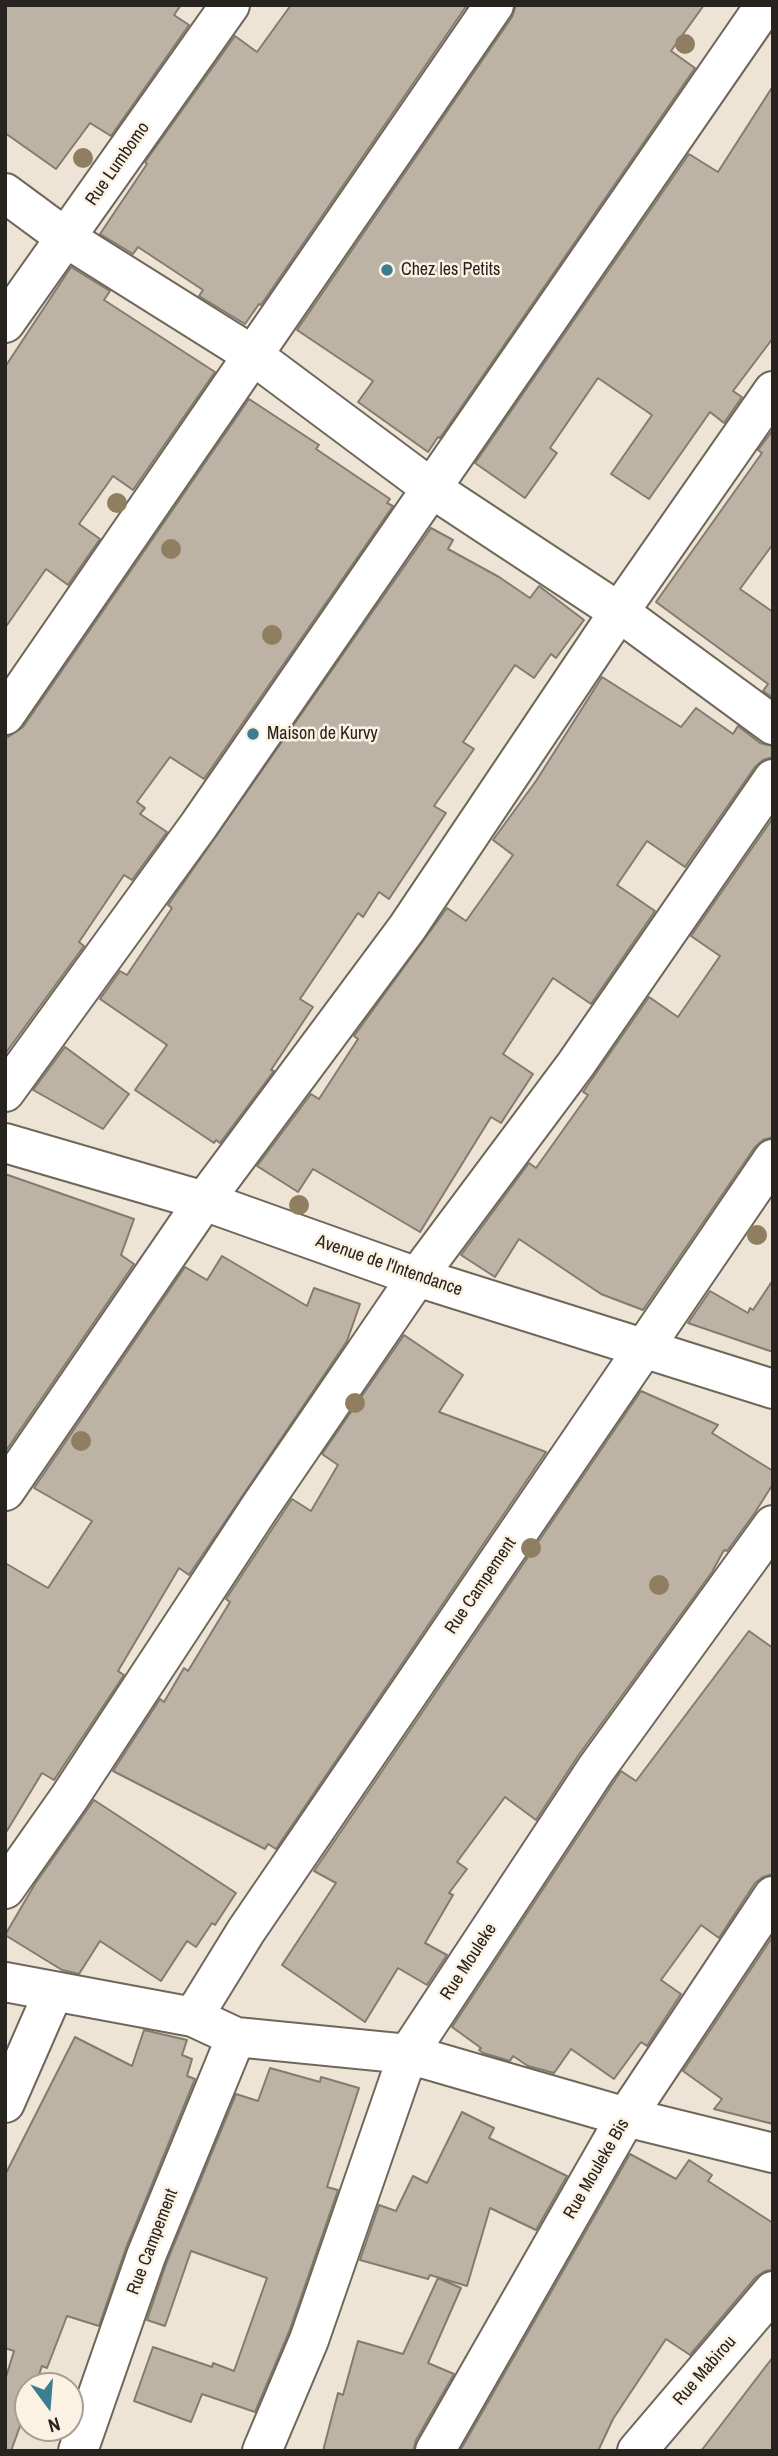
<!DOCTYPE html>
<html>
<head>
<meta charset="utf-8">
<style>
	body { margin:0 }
	#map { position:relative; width:778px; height:2456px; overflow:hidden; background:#eee4d6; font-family:"Archivo Narrow",sans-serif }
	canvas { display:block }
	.frame { position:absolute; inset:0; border:7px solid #27231e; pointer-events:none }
	.north { position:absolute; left:14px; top:2372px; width:70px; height:70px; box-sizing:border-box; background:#fcf2e3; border:2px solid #a79f94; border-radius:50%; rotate:164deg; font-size:19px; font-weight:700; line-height:28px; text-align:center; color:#27231e }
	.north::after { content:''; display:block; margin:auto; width:24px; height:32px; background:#3c7e8f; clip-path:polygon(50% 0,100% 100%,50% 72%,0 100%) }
</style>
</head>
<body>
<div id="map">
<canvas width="778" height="2456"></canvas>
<div class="frame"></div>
<div class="north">N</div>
</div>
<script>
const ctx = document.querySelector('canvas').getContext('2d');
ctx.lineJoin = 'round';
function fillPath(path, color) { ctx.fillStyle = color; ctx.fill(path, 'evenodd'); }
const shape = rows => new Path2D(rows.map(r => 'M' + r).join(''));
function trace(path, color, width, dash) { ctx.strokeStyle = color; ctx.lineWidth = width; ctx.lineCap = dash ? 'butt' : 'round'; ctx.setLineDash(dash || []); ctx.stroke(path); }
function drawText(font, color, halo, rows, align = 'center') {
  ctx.font = font + ' "Archivo Narrow",sans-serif'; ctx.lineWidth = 5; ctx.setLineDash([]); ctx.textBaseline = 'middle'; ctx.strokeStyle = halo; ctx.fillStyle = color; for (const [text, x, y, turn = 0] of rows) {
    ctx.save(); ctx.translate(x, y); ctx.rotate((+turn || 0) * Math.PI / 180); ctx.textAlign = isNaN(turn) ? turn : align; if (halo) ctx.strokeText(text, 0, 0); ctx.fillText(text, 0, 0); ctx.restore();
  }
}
const building = shape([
	[5,5,181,5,174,15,189,25,111,136,90,123,56,169,5,133,5,5],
	[291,5,467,5,261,305,259,304,245,324,199,296,203,290,138,247,133,254,100,234,147,164,145,162,235,36,257,52,291,5],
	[516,5,704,5,671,51,695,68,440,438,438,437,428,452,358,402,373,381,297,330,512,17,516,5],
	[773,86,773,338,733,391,742,397,724,423,710,412,649,499,611,474,652,415,598,378,550,448,557,453,525,498,475,463,689,154,718,172,773,86],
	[71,267,110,291,104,300,215,372,133,490,113,476,79,524,100,539,68,585,46,569,5,628,5,367,71,267],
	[249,399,319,445,316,449,390,499,387,503,393,506,204,779,170,757,137,802,145,808,140,814,167,832,132,880,124,875,79,942,84,946,5,1054,5,739,23,727,249,399],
	[773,430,773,544,740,589,773,612,773,698,763,691,768,684,656,602,762,453,758,450,773,430],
	[431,528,453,540,448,549,499,577,530,598,539,586,584,620,556,658,551,654,534,678,515,665,463,742,474,749,434,806,446,813,389,899,379,892,363,917,358,913,300,999,313,1007,271,1070,274,1071,220,1143,216,1140,214,1143,135,1090,167,1045,100,999,120,971,127,975,172,908,168,905,431,528],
	[602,677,681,727,696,708,733,734,738,726,760,743,773,746,773,757,763,760,755,767,685,867,647,841,617,885,655,911,591,1004,553,978,503,1054,533,1074,501,1123,491,1117,420,1232,313,1169,298,1192,257,1166,311,1094,319,1099,358,1039,354,1036,447,908,466,921,513,855,493,840,536,781,602,677],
	[773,818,773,1137,763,1140,755,1147,643,1310,601,1294,519,1239,495,1277,461,1255,529,1163,536,1168,588,1095,583,1092,649,997,678,1017,720,956,691,936,773,818],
	[65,1047,129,1094,103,1129,33,1090,65,1047],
	[5,1174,134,1219,121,1255,134,1264,5,1452,5,1174],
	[222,1256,307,1306,314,1288,360,1304,347,1341,189,1575,179,1568,118,1671,124,1675,54,1780,42,1773,5,1834,5,1563,48,1588,92,1521,34,1488,185,1267,207,1280,222,1256],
	[773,1280,773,1352,688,1323,710,1291,748,1313,750,1308,753,1310,773,1280],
	[404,1335,463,1375,439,1412,546,1452,276,1849,268,1844,265,1849,113,1771,160,1699,164,1702,184,1668,188,1671,230,1602,226,1599,292,1499,311,1511,338,1465,322,1454,404,1335],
	[641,1391,718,1425,712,1433,773,1471,773,1484,754,1514,727,1551,724,1550,712,1572,578,1756,536,1820,505,1797,457,1862,467,1869,449,1893,453,1895,425,1943,447,1955,427,1985,398,1968,365,2022,282,1965,336,1883,314,1871,641,1391],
	[749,1631,773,1648,773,1874,763,1877,755,1883,719,1938,701,1925,661,1980,681,1994,647,2046,641,2042,614,2079,571,2049,554,2073,528,2066,513,2056,510,2061,483,2053,479,2050,481,2048,452,2027,621,1771,636,1781,749,1631],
	[94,1800,236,1893,215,1925,212,1923,196,1947,187,1941,161,1981,100,1941,79,1974,62,1970,5,1935,35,1884,94,1800],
	[773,1936,773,2124,714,2109,722,2099,683,2071,773,1936],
	[144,2030,187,2040,182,2055,192,2059,187,2076,195,2079,126,2248,99,2326,67,2316,47,2368,42,2366,35,2386,28,2386,28,2404,11,2451,5,2451,5,2380,14,2351,5,2348,5,2175,75,2037,132,2066,144,2030],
	[270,2068,320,2082,321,2077,359,2088,327,2187,338,2190,289,2332,255,2412,202,2394,191,2422,134,2401,153,2347,212,2367,213,2363,234,2371,267,2278,191,2251,165,2326,147,2320,166,2264,236,2094,258,2101,270,2068],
	[462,2112,494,2128,489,2138,567,2176,536,2230,490,2208,467,2286,430,2275,428,2279,360,2260,379,2205,396,2211,413,2176,427,2183,462,2112],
	[630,2154,676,2179,689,2160,712,2175,708,2181,773,2223,773,2270,765,2271,756,2277,690,2355,666,2339,613,2419,598,2451,460,2451,630,2154],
	[438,2278,461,2288,428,2363,454,2374,416,2440,413,2451,323,2451,338,2393,343,2395,358,2341,403,2354,438,2278],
	[773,2357,773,2451,701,2451,773,2357]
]);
fillPath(building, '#bcb3a5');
trace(building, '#847b6f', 2);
const street = shape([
	[5,193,66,238,254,356,431,488,619,612,773,725],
	[5,323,230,5],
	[5,715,494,5],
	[5,1092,199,825,765,5],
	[5,1491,204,1201,407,928,619,612,773,391],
	[5,1889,69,1798,260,1507,417,1277,576,1064,773,779],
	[5,1982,193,2017,236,2037,408,2054,626,2117,773,2153],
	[193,2017,246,1931,773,1159],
	[5,2103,54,1991],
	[78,2451,146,2256,236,2037],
	[262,2451,309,2340,408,2054,596,1769,773,1525],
	[435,2451,626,2117,773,1896],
	[637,2451,773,2291]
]);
const secondary = shape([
	[5,1143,204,1201,417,1277,773,1389]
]);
trace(street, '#70675b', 42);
trace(secondary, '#70675b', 42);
trace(street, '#fff', 38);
trace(secondary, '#fff', 38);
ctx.fillStyle = '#8f7e60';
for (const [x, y] of [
	[685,44],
	[83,158],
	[117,503],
	[171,549],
	[272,635],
	[299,1205],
	[757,1235],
	[355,1403],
	[81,1441],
	[531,1548],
	[659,1585]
]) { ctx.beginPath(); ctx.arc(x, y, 10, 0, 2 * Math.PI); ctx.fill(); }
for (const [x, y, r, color] of [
	[387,270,7,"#3c7e8f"],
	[253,734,7,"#3c7e8f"]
]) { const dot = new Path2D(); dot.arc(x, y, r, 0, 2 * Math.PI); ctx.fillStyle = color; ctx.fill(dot); trace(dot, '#fcf2e3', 2.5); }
drawText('18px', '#27231e', '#fcf2e3', [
	["Rue Lumbomo",118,164,-55],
	["Avenue de l'Intendance",389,1266,19],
	["Rue Campement",481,1586,-56],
	["Rue Mouleke",469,1962,-57],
	["Rue Mouleke Bis",597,2169,-60],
	["Rue Campement",153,2242,-69],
	["Rue Mabirou",705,2371,-49]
]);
drawText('18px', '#27231e', '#fcf2e3', [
	["Chez les Petits",401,270],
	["Maison de Kurvy",267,734]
], 'left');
</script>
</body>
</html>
